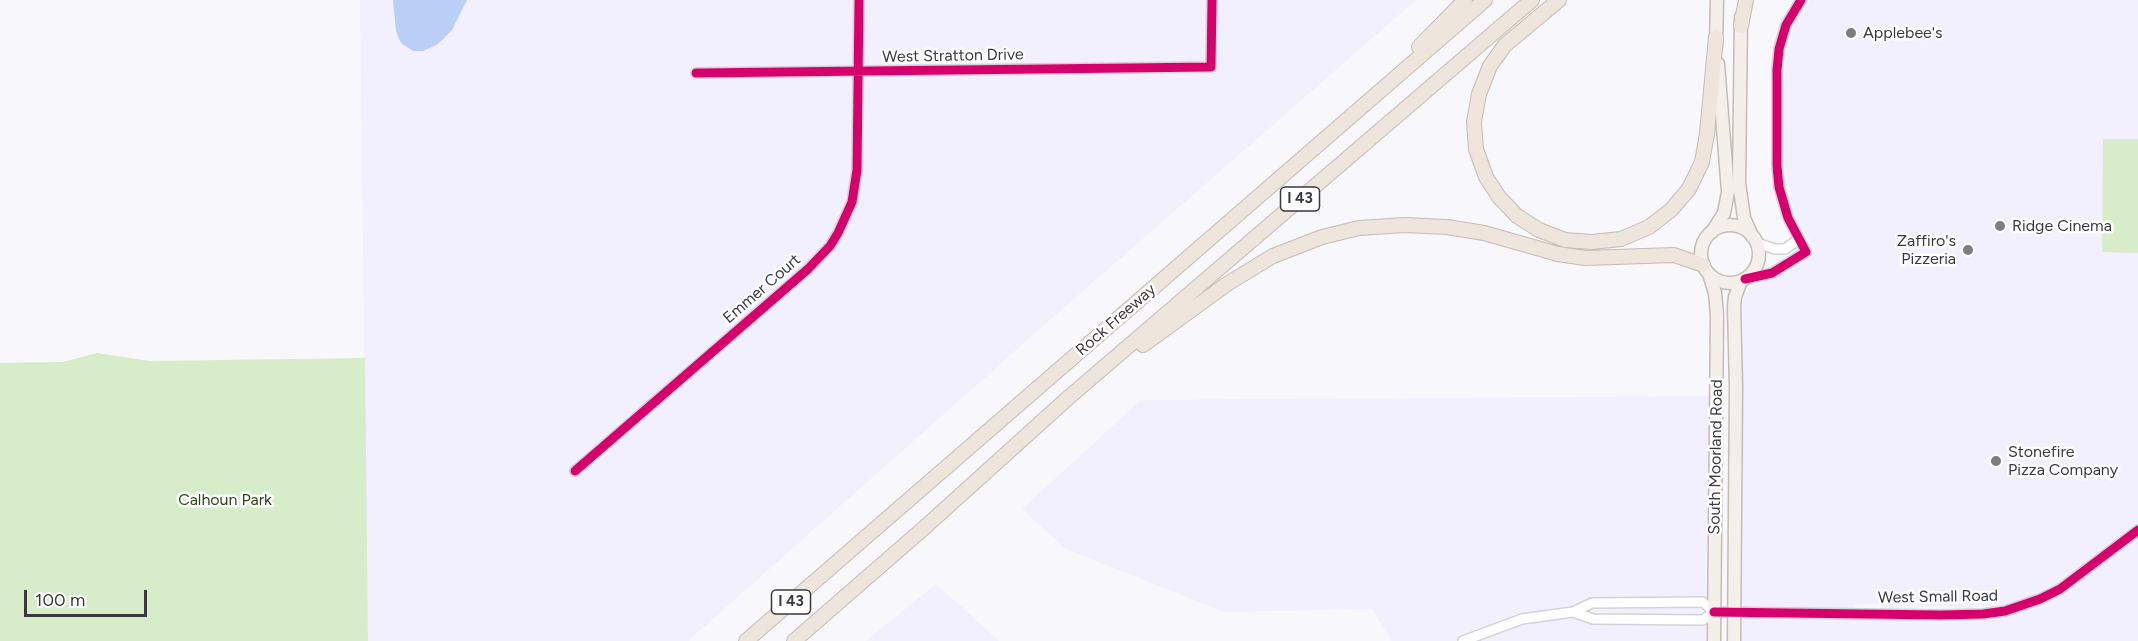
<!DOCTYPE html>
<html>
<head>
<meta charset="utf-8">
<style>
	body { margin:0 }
	#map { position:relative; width:2138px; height:641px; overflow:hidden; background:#f8f7fc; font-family:Figtree,sans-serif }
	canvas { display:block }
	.scale { position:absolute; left:24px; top:590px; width:123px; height:27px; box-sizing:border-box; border:3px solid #3a393f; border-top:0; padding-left:8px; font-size:18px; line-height:21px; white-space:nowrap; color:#3a393f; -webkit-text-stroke:4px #fff; paint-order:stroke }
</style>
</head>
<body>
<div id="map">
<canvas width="2138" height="641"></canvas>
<div class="scale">100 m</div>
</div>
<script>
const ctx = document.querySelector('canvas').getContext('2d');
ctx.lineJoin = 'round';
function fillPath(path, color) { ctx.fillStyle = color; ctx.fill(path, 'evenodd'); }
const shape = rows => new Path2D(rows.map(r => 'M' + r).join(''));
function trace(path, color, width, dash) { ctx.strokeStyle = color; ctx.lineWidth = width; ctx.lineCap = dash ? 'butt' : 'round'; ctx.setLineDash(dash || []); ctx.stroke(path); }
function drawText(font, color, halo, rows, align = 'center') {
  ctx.font = font + ' Figtree,sans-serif'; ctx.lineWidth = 5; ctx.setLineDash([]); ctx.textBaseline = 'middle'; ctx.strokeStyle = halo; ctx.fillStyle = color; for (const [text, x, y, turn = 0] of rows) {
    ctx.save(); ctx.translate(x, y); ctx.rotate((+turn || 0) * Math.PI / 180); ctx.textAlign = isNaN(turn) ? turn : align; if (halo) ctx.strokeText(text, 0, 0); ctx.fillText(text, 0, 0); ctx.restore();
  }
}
fillPath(shape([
	[360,0,1416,0,1035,333,688,641,368,641],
	[1810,0,2138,0,2138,139,2103,140,2102,252,2138,253,2138,522,2054,586,2026,598,2007,604,1965,608,1927,605,1853,604,1853,618,1963,618,2058,594,2138,537,2138,641,1739,641,1740,315,1742,302,1751,286,1791,271,1816,250,1798,221,1792,203,1785,162,1784,98,1786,60,1795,24],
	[1716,396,1714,641,1392,641,1372,609,1224,612,1066,549,1022,509,1141,400],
	[936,584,999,641,866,641]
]), '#f2effe');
fillPath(shape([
	[2103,139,2138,139,2138,253,2102,252],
	[97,353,150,361,365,358,368,641,0,641,0,363,63,362]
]), '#d7ecc9');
fillPath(shape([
	[393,0,467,0,452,30,438,44,423,51,413,51,401,43,396,31]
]), '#b9cff6');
const minor = shape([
	[696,73,1211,67,1212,0],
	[1757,243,1775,249,1785,249,1799,239],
	[1745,279,1772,273,1806,252,1788,218,1779,187,1777,166,1777,70,1779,49,1786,25,1801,0],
	[575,471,808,269,830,246,838,233,852,202,857,170,859,0],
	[1573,612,1593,619,1703,620,1714,612],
	[1714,612,1941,615,1983,614,2005,611,2040,599,2060,589,2138,530],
	[1463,641,1522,619,1573,612,1592,603,1703,602,1714,612]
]);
const major = shape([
	[1741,17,1739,183,1744,218,1752,236],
	[1716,46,1717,0],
	'1701 254a29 29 0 1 1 58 0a29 29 0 1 1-58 0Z',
	[1712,232,1724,213,1728,192,1718,64],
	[1709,274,1715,293,1717,315,1714,641],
	[1734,641,1736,387,1734,306,1735,297,1741,281]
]);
const highway = shape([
	[1559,0,1505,45,1490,66,1479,94,1474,122,1476,149,1486,177,1499,197,1517,216,1539,230,1565,240,1592,242,1621,239,1649,227,1671,210,1689,189,1702,162,1707,134,1716,37],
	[1741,26,1746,0],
	[1419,47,1465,0],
	[1143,345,1227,284,1273,256,1322,237,1359,228,1405,225,1447,227,1484,233,1558,254,1585,258,1674,255,1703,265],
	[746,641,1485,0],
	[794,641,924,528,1068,398,1532,0]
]);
trace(minor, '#d3d2d7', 12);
trace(major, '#c5bcb4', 15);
trace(highway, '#c5bcb4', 16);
trace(minor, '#fefeff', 9);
trace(major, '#f4efea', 12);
trace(highway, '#eee5dc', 14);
trace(shape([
	[696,73,1211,67,1212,0],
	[1745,279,1772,273,1806,252,1788,218,1779,187,1777,166,1777,70,1779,49,1786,25,1801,0],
	[575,471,808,269,830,246,838,233,852,202,857,170,859,0],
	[1714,612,1941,615,1983,614,2005,611,2040,599,2060,589,2138,530]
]), '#d6006c', 9);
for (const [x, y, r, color] of [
	[1851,33,6,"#7c7c81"],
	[2000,226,6,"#7c7c81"],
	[1968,250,6,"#7c7c81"],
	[1996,461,6,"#7c7c81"]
]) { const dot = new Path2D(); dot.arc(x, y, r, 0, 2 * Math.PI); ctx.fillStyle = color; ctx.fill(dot); trace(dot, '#fff', 2); }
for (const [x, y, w] of [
	[1300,199,39],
	[791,602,39]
]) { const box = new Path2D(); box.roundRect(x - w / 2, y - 12, w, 24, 4.5); ctx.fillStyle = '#fff'; ctx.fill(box); trace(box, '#3a393f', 1.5); }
drawText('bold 15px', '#3a393f', null, [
	["I 43",1300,199],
	["I 43",791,602]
]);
drawText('16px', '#3a393f', '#fff', [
	["Applebee's",1863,33],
	["Ridge Cinema",2012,226],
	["Zaffiro's",1956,241,"right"],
	["Pizzeria",1956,259,"right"],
	["Stonefire",2008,452],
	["Pizza Company",2008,470]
], 'left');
drawText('16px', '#3a393f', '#fff', [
	["West Stratton Drive",953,56,-1],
	["Emmer Court",762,289,-41],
	["Rock Freeway",1116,320,-41],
	["South Moorland Road",1716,457,-89],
	["West Small Road",1938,597,-1]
]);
drawText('16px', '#2d4615', '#fff', [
	["Calhoun Park",225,500]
]);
</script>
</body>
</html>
